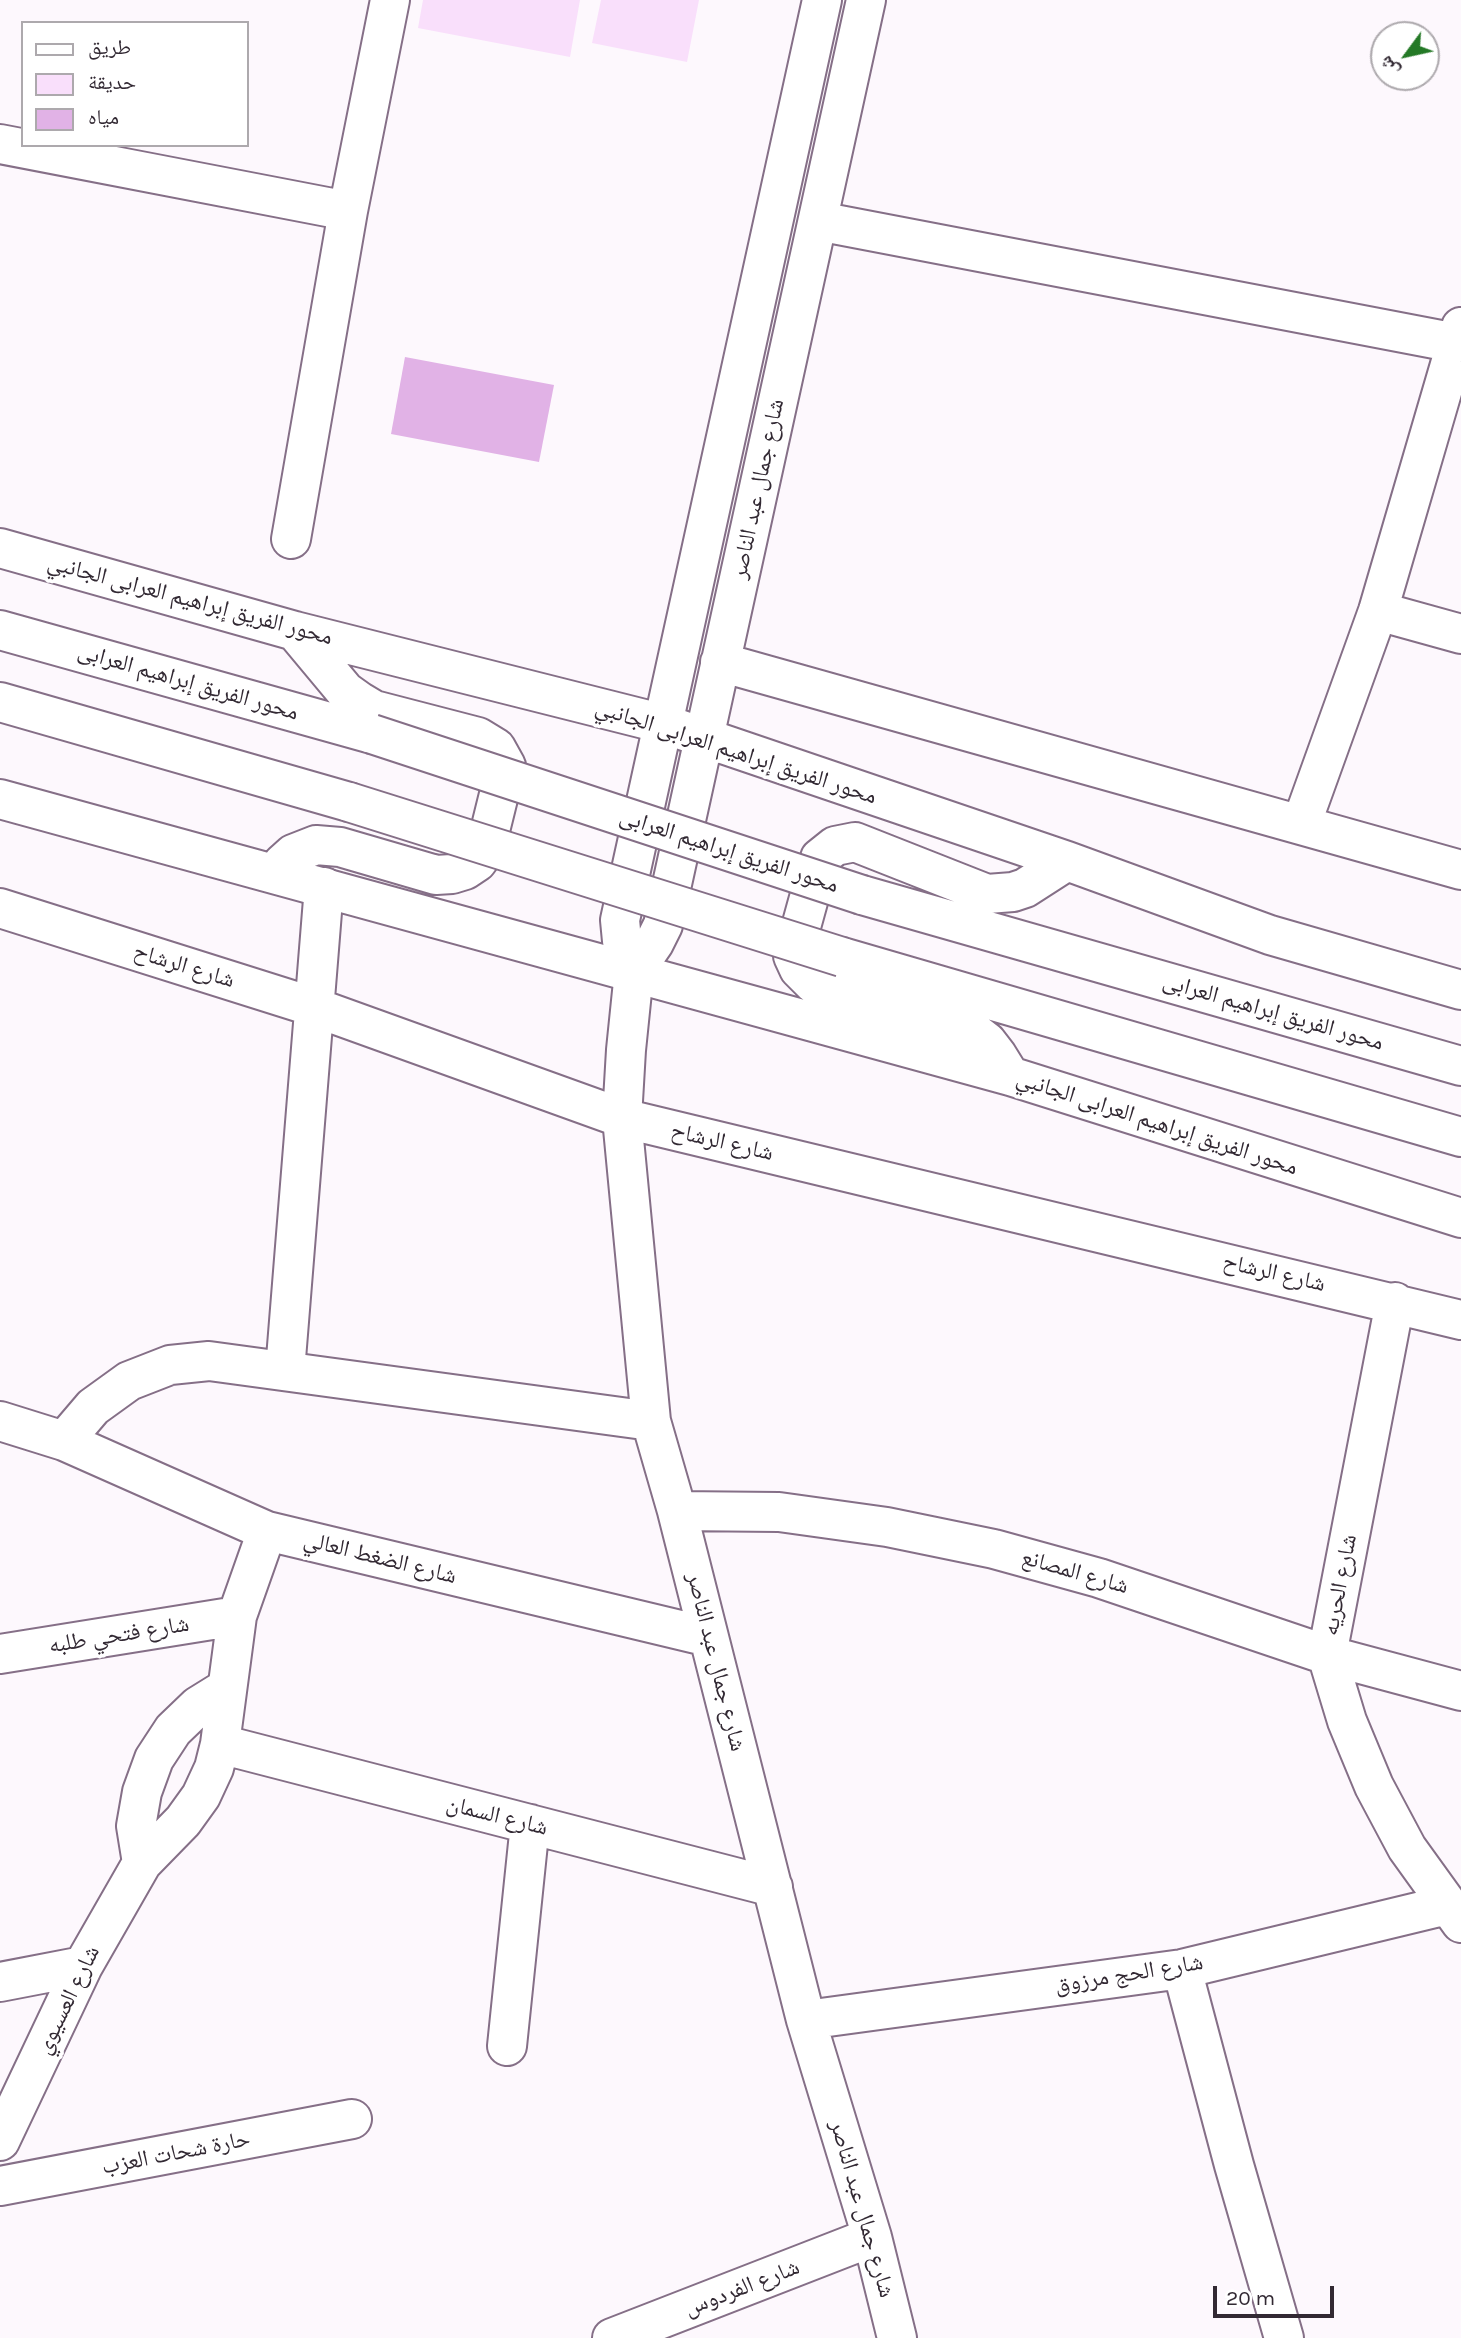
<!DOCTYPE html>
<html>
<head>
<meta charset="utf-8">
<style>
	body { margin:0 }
	#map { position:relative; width:1461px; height:2338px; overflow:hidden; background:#fdf8fd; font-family:Karla,"Noto Naskh Arabic",sans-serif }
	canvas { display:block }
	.legend { position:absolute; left:21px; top:21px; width:228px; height:126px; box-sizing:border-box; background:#fff; border:2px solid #ada9ad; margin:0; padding:9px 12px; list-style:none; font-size:21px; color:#322933 }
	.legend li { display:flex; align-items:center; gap:14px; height:35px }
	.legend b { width:35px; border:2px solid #ada9ad }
	.north { position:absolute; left:1370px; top:21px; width:70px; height:70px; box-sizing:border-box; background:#fff; border:2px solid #ada9ad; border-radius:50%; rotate:237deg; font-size:19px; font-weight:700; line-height:28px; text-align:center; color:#322933 }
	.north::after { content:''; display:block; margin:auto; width:24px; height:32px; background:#247926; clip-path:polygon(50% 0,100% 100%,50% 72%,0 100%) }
	.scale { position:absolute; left:1213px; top:2286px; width:121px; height:32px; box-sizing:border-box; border:4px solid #322933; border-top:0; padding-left:9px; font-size:21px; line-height:24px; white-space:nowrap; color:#322933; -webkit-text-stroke:5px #fff; paint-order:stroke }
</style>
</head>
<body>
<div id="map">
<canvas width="1461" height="2338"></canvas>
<ul class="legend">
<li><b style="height:9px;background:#fff"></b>طريق</li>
<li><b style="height:19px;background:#f9dffb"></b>حديقة</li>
<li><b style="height:19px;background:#e1b2e6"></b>مياه</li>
</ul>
<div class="north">ش</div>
<div class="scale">20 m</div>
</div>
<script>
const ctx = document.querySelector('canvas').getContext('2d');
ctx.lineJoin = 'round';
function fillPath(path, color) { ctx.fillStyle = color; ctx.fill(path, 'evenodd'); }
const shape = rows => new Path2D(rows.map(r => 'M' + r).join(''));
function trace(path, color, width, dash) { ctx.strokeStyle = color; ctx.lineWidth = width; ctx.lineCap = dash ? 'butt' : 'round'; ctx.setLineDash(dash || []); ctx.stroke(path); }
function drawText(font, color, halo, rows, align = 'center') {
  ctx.font = font + ' Karla,"Noto Naskh Arabic",sans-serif'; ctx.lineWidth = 7; ctx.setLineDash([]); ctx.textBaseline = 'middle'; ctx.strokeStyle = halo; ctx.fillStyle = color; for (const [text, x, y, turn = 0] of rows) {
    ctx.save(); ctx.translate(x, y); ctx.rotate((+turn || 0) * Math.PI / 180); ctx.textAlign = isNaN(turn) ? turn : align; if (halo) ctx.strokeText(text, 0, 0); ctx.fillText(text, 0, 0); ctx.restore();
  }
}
fillPath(shape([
	[423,0,580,0,570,57,418,28],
	[601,0,699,0,687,62,592,43]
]), '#f9dffb');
fillPath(shape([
	[405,357,554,385,539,462,391,434]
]), '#e1b2e6');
const street = shape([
	[866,0,663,925,654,943,634,972,626,1050,622,1118,651,1421,677,1511,806,2020,872,2237,897,2338],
	[0,144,348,211],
	[818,221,1456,343],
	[291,539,348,211,390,0],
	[1378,611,1461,634],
	[720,662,1461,870],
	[1301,825,1378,611,1461,327],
	[0,908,314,1007,622,1118,1461,1320],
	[634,972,622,941,620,920,822,0],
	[1395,1302,1327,1655,1347,1721,1374,1786,1407,1848,1461,1923],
	[285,1371,324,887],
	[0,1421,64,1441,267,1531,709,1637],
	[64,1441,93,1407,129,1381,170,1365,209,1361,651,1421],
	[677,1511,779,1512,887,1527,994,1549,1099,1578,1327,1655,1461,1691],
	[0,1654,237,1616],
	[220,1744,773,1887],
	[142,1863,136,1826,142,1792,154,1759,173,1730,198,1706,227,1688],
	[1182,1969,1234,2165,1284,2338],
	[0,1982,83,1966],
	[806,2020,1182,1969,1447,1905],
	[507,2046,530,1824],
	[0,2141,83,1966,142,1863,183,1821,201,1796,214,1768,220,1744,237,1616,267,1531],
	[0,2186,352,2119],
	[612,2338,872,2237]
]);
const secondary = shape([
	[0,548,295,631,664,724,1067,861,1270,935,1461,990],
	[0,630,372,734],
	[0,702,349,802],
	[0,799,1010,1076,1461,1218],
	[276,874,283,863,293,854,316,845,340,847,436,875,452,874,465,870,477,862,485,851,506,766,496,748,478,737,374,710,359,701,345,691,295,631],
	[862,895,1461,1066],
	[842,957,1461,1137],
	[1010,1076,997,1055,987,1042,974,1032,948,1021,814,984,799,969,793,956,820,858,835,846,855,842,987,894,1013,892,1025,888,1067,861]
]);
trace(street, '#856f87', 42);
trace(secondary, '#856f87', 42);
trace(street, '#fff', 38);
trace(secondary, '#fff', 38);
const secondaryBridge = shape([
	[372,734,862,895],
	[349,802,842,957]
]);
trace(secondaryBridge, '#856f87', 42, []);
trace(secondaryBridge, '#fff', 38);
drawText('23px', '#322933', '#fff', [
	["شارع جمال عبد الناصر",758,489,-78],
	["محور الفريق إبراهيم العرابى الجانبي",190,600,15],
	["محور الفريق إبراهيم العرابى",188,682,16],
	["محور الفريق إبراهيم العرابى الجانبي",736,752,18],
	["محور الفريق إبراهيم العرابى",729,851,18],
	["شارع الرشاح",184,966,17],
	["محور الفريق إبراهيم العرابى",1273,1012,16],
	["محور الفريق إبراهيم العرابى الجانبي",1157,1123,18],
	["شارع الرشاح",722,1142,13],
	["شارع الرشاح",1274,1273,13],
	["شارع الضغط العالي",380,1558,14],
	["شارع المصانع",1075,1572,16],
	["شارع الحريه",1340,1585,-79],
	["شارع فتحي طلبه",119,1635,-9],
	["شارع جمال عبد الناصر",716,1662,76],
	["شارع السمان",497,1816,14],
	["شارع الحج مرزوق",1129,1974,-9],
	["شارع العسيوي",68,2000,-64],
	["حارة شحات العزب",176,2153,-11],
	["شارع جمال عبد الناصر",862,2209,74],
	["شارع الفردوس",742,2288,-21]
]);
</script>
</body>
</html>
